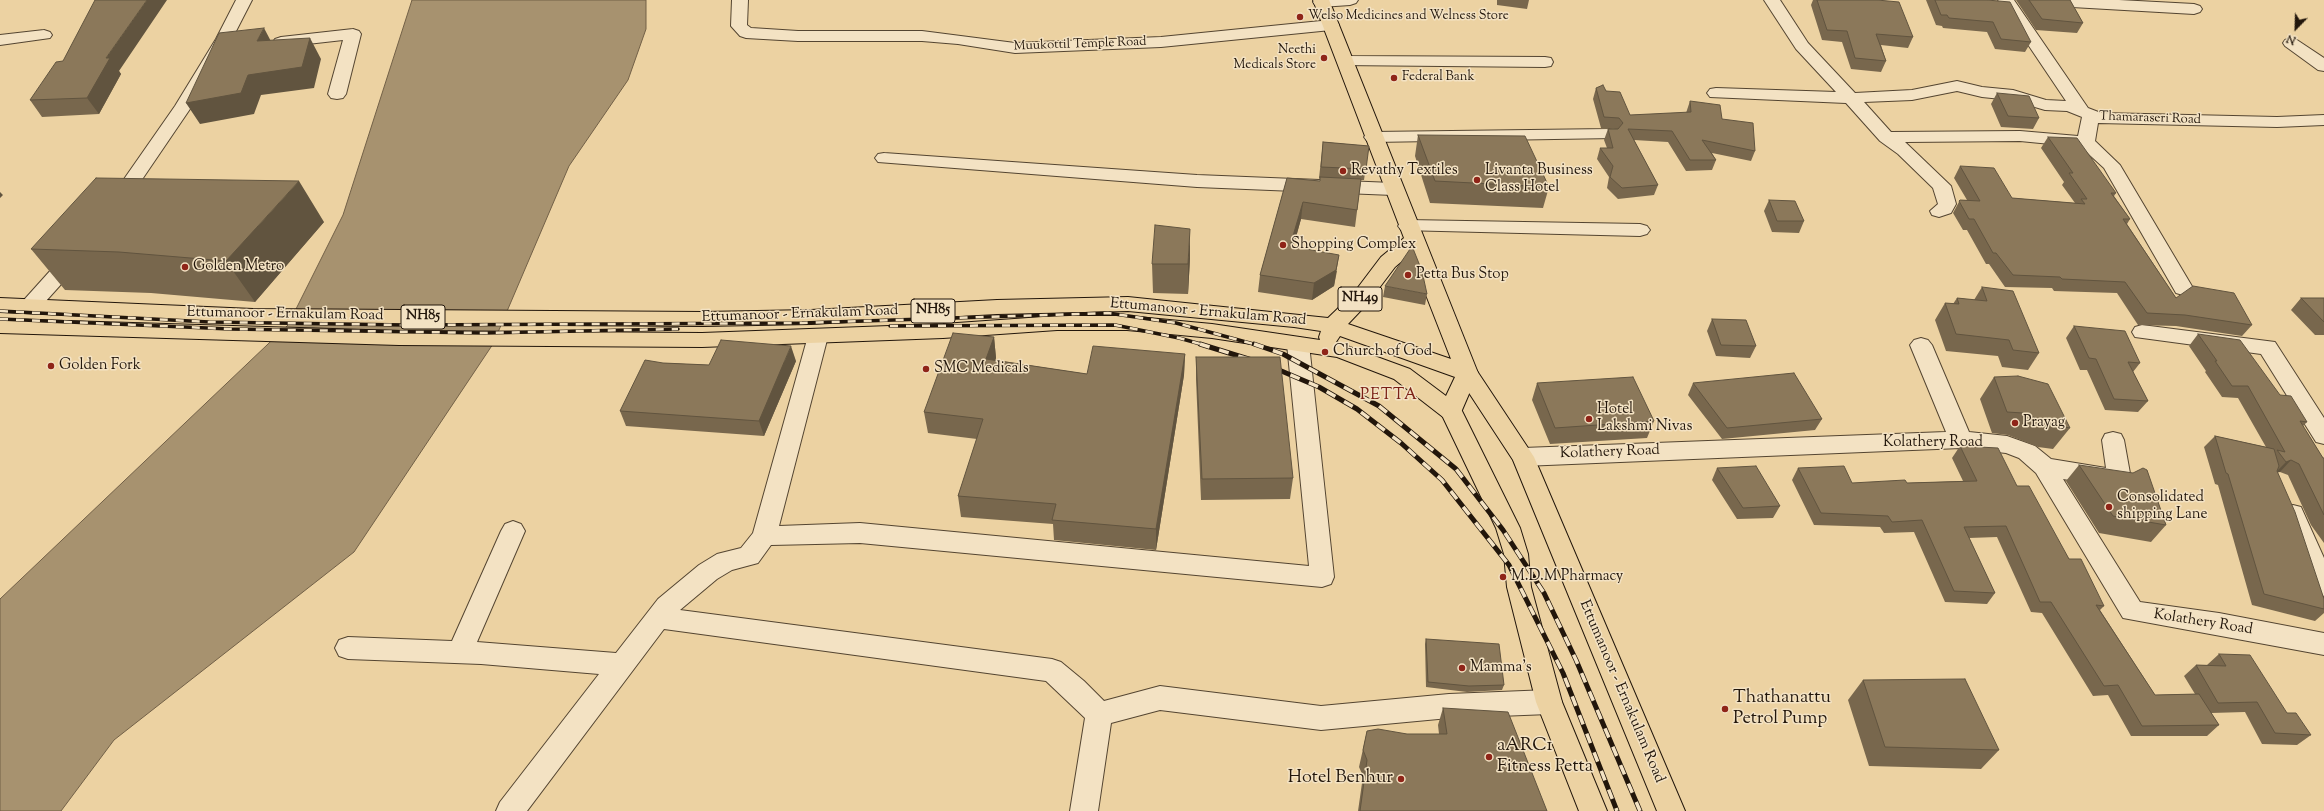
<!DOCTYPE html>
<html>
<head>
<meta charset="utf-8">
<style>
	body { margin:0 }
	#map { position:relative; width:2324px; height:811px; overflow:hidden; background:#ecd2a2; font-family:"Sorts Mill Goudy",serif }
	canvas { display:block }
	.north { position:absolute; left:2276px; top:8px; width:40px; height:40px; -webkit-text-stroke:3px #f3e2c3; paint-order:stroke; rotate:203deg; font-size:11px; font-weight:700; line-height:16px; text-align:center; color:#22160b }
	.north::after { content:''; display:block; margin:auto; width:14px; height:18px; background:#22160b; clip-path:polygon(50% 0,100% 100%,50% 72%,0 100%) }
</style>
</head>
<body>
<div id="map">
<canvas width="2324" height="811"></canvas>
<div class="north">N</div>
</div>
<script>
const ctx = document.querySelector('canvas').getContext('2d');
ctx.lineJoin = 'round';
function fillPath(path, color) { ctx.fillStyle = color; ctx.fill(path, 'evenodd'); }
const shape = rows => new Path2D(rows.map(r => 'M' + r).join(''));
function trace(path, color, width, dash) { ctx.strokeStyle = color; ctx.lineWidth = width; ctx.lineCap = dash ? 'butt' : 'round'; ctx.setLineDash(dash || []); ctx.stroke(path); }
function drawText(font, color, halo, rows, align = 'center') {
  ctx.font = font + ' "Sorts Mill Goudy",serif'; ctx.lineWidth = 3; ctx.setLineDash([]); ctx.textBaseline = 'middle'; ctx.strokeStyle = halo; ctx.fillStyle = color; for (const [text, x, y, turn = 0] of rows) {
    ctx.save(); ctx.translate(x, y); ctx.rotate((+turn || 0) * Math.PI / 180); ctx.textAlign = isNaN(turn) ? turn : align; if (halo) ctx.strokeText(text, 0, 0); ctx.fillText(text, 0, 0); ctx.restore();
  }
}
const water = shape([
	[412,0,646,0,646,29,628,80,569,166,493,344,354,552,114,740,61,811,0,811,0,599,288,325,343,215,412,0]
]);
fillPath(water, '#a7926f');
trace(water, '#726047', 1);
const street = shape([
	[236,0,252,0,232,39,192,106,124,206,117,208,110,206,108,202,175,106,216,39,236,0],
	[732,0,748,0,747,25,751,28,798,31,922,31,1015,43,1161,37,1331,20,1337,22,1339,25,1337,28,1331,30,1161,47,1015,53,958,44,922,41,798,41,746,38,740,36,731,26,732,0],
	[1315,0,1358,0,1356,3,1350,5,1321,7,1315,5,1313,2,1315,0],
	[1764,0,1780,0,1808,43,1855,93,1912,90,1957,81,1982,87,2013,90,2046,100,2066,101,1998,0,2014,0,2088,108,2101,113,2277,117,2324,115,2324,125,2277,127,2098,123,2095,141,2120,165,2193,288,2190,293,2183,295,2176,293,2104,168,2081,147,2020,141,1905,142,1951,186,1956,204,1951,213,1939,217,1932,215,1930,211,1938,204,1933,188,1898,154,1880,141,1846,103,1710,97,1707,93,1710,89,1716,88,1836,92,1796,49,1764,0],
	[1957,91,1982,97,2011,100,2045,110,2067,111,2082,117,2078,136,2020,131,1891,132,1864,102,1912,100,1957,91],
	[2029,0,2119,0,2194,4,2200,6,2202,9,2200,12,2194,14,2037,5,2031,3,2029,0],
	[353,29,359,31,361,34,346,94,343,98,337,99,331,98,328,94,343,40,281,47,275,45,273,42,275,39,281,37,353,29],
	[44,30,50,32,52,35,50,38,0,45,0,35,44,30],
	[2291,38,2297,40,2324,58,2324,71,2318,70,2285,46,2283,43,2285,40,2291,38],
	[1346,56,1545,57,1551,58,1553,62,1551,66,1545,67,1340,65,1338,61,1340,57,1346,56],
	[1609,129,1615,130,1618,134,1615,138,1373,142,1367,141,1364,137,1367,133,1373,132,1609,129],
	[884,153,1197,175,1393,183,1400,185,1402,189,1400,193,1393,195,1197,187,878,162,875,158,878,154,884,153],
	[1408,220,1640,224,1647,226,1650,230,1647,234,1640,236,1401,230,1398,226,1401,222,1408,220],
	[75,250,82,251,85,256,82,261,37,311,30,313,23,311,20,306,23,301,68,251,75,250],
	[2142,325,2275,342,2324,418,2324,444,2316,442,2261,354,2135,337,2132,332,2135,327,2142,325],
	[818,329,825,331,828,336,779,526,860,523,1309,566,1287,344,1291,339,1298,337,1305,339,1309,344,1334,577,1331,584,1322,587,860,543,771,545,758,563,732,570,717,579,680,610,1052,659,1061,662,1084,681,1104,701,1160,686,1321,706,1449,694,1549,690,1558,694,1562,702,1558,710,1549,714,1449,718,1321,730,1160,710,1111,723,1098,811,1070,811,1085,718,1046,681,664,629,527,811,496,811,500,802,599,674,481,664,348,659,339,656,335,648,339,640,348,637,452,641,501,531,505,524,513,521,521,524,525,531,477,642,616,653,658,599,699,565,717,554,741,548,753,533,808,336,811,331,818,329],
	[1921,338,1928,340,1932,345,1969,432,2007,436,2035,446,2051,459,2106,468,2102,440,2105,434,2113,432,2121,434,2124,440,2131,479,2127,485,2119,488,2063,479,2140,602,2219,613,2324,633,2324,655,2123,618,2036,473,2019,458,2006,453,1961,448,1523,466,1515,463,1512,457,1515,451,1523,448,1946,432,1910,345,1914,340,1921,338],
	[2293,505,2301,507,2324,558,2324,596,2315,593,2281,514,2285,507,2293,505]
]);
const primary = shape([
	[1467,365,1475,368,1534,457,1685,811,1657,811,1513,460,1456,373,1459,368,1467,365],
	[1451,403,1459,405,1462,411,1520,528,1528,554,1531,587,1562,702,1607,811,1579,811,1536,702,1507,587,1504,554,1496,528,1440,411,1443,405,1451,403]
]);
const highway = shape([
	[1313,0,1329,0,1478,373,1459,417,1451,419,1443,417,1394,379,1337,357,1212,338,1127,330,1057,330,943,338,702,347,399,345,0,333,0,319,399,331,702,333,943,324,1057,316,1127,316,1212,324,1320,340,1319,337,1321,331,1294,327,1128,311,997,314,811,324,703,326,253,323,0,312,0,298,253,309,703,312,811,310,997,300,1128,297,1328,318,1353,294,1381,257,1404,238,1313,0],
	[1410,254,1451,359,1348,324,1367,304,1395,267,1410,254],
	[1340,336,1455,377,1446,396,1410,369,1336,342,1340,336]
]);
trace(street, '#544531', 2);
trace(primary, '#22160b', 2);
trace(highway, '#22160b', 2);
fillPath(street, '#f3e2c3');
fillPath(primary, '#ecd2a2');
fillPath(highway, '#ecd2a2');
const railFar1 = shape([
	[0,311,209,322,406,325,802,323,1108,313,1176,323,1257,345],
	[0,319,230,329,484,333,678,329],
	[890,326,1115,325,1179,338,1204,345]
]);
const rail = shape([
	[1200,344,1255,361],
	[1254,344,1283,354,1379,406,1456,469,1503,530,1544,593,1576,660,1640,811],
	[1272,367,1319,387,1357,409,1401,443,1442,480,1509,565,1563,673,1617,811]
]);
trace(railFar1, '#22160b', 3.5);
trace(rail, '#22160b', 5);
trace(railFar1, '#f3e2c3', 2.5, [8]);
trace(rail, '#f3e2c3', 3.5, [10]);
fillPath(shape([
	[1497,0,1529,0,1527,9,1497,5],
	[1813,0,1877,0,1913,37,1908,48,1881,45,1886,61,1881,72,1851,69,1842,42,1822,40,1811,5],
	[1926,0,1987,0,2031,42,2025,52,1995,49,1987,32,1943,28,1942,26,1936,25],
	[2016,0,2070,0,2083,23,2077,33,2036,30],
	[119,71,121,74,99,114,42,117,30,100],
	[1596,88,1606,91,1630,115,1686,113,1690,101,1722,119,1755,151,1751,161,1712,153,1716,160,1712,170,1686,171,1668,142,1634,140,1658,185,1654,195,1618,199,1607,188,1609,177,1597,159,1600,148,1607,148,1604,140,1608,129,1615,129,1601,128,1593,99],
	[1997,93,2039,118,2033,129,2001,127,1991,104],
	[1418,135,1549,187,1543,208,1430,203,1415,156],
	[2048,137,2116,193,2114,196,2130,219,2127,224,2176,298,2252,325,2242,336,2176,326,2138,325,2117,293,2054,291,2052,288,2005,287,1989,264,1986,264,1967,230,1963,230,1953,213,1960,200,1967,200,1954,178,1960,166,2012,198,2075,203,2062,185,2064,182,2041,148],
	[1323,142,1369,146,1364,180,1361,180,1355,227,1301,219,1293,247,1337,271,1334,286,1312,300,1258,292,1260,275,1287,178,1320,181,1320,179,1319,178],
	[1769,200,1804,221,1799,233,1772,232,1764,211],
	[324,222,255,302,151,293,65,290,31,249],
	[1190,258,1188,294,1153,293,1152,264],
	[1385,286,1427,294,1425,305,1383,297],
	[1982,287,2039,353,2028,370,2002,367,1998,356,1946,351,1935,320,1945,303,1953,304,1957,298,1974,300],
	[2301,298,2324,298,2324,335,2315,335,2291,310],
	[1712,319,1756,346,1750,358,1716,356,1707,331],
	[2074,326,2140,363,2133,372,2148,401,2138,412,2105,410,2087,370,2080,370,2066,338],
	[2198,334,2280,395,2307,422,2303,426,2323,458,2324,458,2324,543,2311,525,2288,475,2280,472,2277,472,2324,599,2324,613,2315,621,2252,605,2218,485,2215,484,2204,447,2215,436,2266,447,2238,398,2222,397,2205,372,2206,371,2189,346],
	[994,337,996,358,995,360,1087,374,1185,354,1184,375,1156,550,1054,540,1053,524,961,517,958,496,977,439,928,433,924,412],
	[1196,357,1293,478,1290,499,1201,500,1196,379],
	[796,361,764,436,626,426,620,411,663,363,709,365],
	[1994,377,2070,428,2053,449,2038,447,2008,435,1992,433,1980,399],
	[1537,383,1654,421,1647,438,1550,444,1532,400],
	[1693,383,1822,419,1815,430,1722,439,1688,395],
	[1960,446,2017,486,2069,559,2104,606,2100,610,2155,695,2195,694,2184,676,2196,665,2208,665,2207,665,2219,654,2287,713,2311,735,2297,745,2262,744,2245,712,2211,713,2219,725,2207,736,2131,736,2108,695,2093,696,2042,613,2031,612,1997,537,1969,538,1995,593,1987,604,1945,602,1914,532,1884,533,1880,527,1814,525,1792,480,1798,468,1852,483,1907,483,1963,481,1952,458],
	[2079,465,2166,525,2151,542,2099,533,2066,481],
	[1717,468,1780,506,1773,518,1737,519,1712,480],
	[1426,639,1504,685,1502,690,1467,692,1426,687,1425,644],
	[1863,680,1999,750,1981,769,1869,766,1848,700],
	[1443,708,1547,811,1358,811,1363,776,1359,767,1367,731,1407,734,1439,734,1438,725]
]), '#78674d');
fillPath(shape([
	[147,0,167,0,119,71,121,74,99,114,87,98,106,58],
	[264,28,275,49,257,41],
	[310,38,321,59,314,88,261,95,254,114,200,124,186,103,248,75],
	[299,181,324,222,255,302,226,261],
	[0,192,3,195,0,198],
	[1303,202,1301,219,1289,263,1290,246],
	[1190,229,1190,258,1188,294,1188,264],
	[1339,255,1334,286,1312,300,1314,283],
	[994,337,996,358,989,380,986,359],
	[791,346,796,361,764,436,759,421],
	[1185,354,1184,375,1156,550,1156,529],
	[2291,460,2280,472,2275,473,2286,462]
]), '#61543f');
const building = shape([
	[95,0,147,0,106,58,110,58,87,98,30,100,56,62,63,61,95,0],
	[1817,0,1877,0,1899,2,1913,37,1876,34,1886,61,1855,58,1847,31,1827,30,1817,0],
	[1935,0,1987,0,2010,2,2031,42,2001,39,1993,22,1949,18,1947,15,1941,15,1935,0],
	[2029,0,2070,0,2083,23,2042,19,2029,0],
	[264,28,257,41,310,38,302,67,248,75,241,93,186,103,219,33,264,28],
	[1603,85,1606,91,1620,92,1630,115,1691,112,1690,101,1720,105,1722,119,1753,123,1755,151,1702,140,1716,160,1690,160,1672,131,1628,129,1658,185,1622,188,1610,177,1613,166,1600,148,1613,148,1608,129,1618,129,1623,123,1619,118,1604,117,1596,88,1603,85],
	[1997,93,2029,96,2039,118,2008,116,1997,93],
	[1418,135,1525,136,1549,187,1435,181,1418,135],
	[2048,137,2077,138,2116,193,2111,193,2130,219,2123,219,2176,298,2193,286,2234,293,2252,325,2185,315,2147,313,2125,282,2062,279,2060,277,2013,275,1996,253,1993,253,1974,219,1969,219,1959,201,1960,200,1980,201,1960,166,1994,168,2012,198,2085,204,2081,199,2087,199,2069,173,2073,173,2048,137],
	[1323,142,1369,146,1366,169,1321,167,1323,142],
	[1320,177,1361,179,1357,210,1303,202,1290,246,1339,255,1336,270,1314,283,1260,275,1287,178,1320,181,1320,177],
	[96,178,299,181,226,261,119,252,31,249,96,178],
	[1769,200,1795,201,1804,221,1777,221,1769,200],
	[1155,225,1190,229,1188,264,1152,264,1155,225],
	[1412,246,1422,271,1427,294,1385,286,1412,246],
	[1982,287,2013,291,2039,353,2013,350,2009,340,1956,334,1945,303,1959,304,1957,298,1987,301,1982,287],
	[2301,298,2324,298,2324,322,2301,298],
	[1712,319,1746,320,1756,346,1721,345,1712,319],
	[2074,326,2125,331,2140,363,2128,362,2148,401,2114,399,2096,359,2089,358,2074,326],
	[953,333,994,337,986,359,1087,374,1093,346,1185,354,1156,529,1052,520,1056,504,958,496,983,419,924,412,953,333],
	[2198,334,2240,340,2280,395,2291,396,2307,422,2300,421,2323,458,2324,458,2324,515,2299,464,2291,460,2286,462,2277,450,2285,452,2248,386,2232,386,2215,361,2217,361,2198,334],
	[721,340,791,346,759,421,620,411,645,360,663,363,709,365,721,340],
	[1196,357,1280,357,1293,478,1202,479,1196,357],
	[1794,373,1822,419,1727,428,1693,383,1794,373],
	[2018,376,2048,384,2070,428,2054,425,2023,413,2007,412,1994,377,2018,376],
	[1633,377,1654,421,1555,428,1537,383,1633,377],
	[2215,436,2274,449,2279,466,2277,471,2295,512,2324,599,2324,609,2264,594,2228,474,2226,473,2215,436],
	[1960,446,1998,448,2017,486,2029,486,2069,559,2081,559,2104,606,2096,605,2155,695,2199,694,2219,725,2142,726,2118,685,2104,686,2051,602,2040,602,2006,526,1964,527,1995,593,1954,591,1922,520,1892,522,1888,516,1821,513,1798,468,1844,466,1852,483,1905,480,1907,483,1977,481,1960,446],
	[2079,465,2133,473,2143,468,2147,470,2166,525,2113,516,2079,465],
	[1756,466,1780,506,1743,508,1717,468,1756,466],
	[1426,639,1499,644,1504,685,1469,686,1428,682,1426,639],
	[2219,654,2250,655,2287,713,2296,713,2311,735,2275,733,2257,702,2218,703,2196,665,2226,666,2219,654],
	[1965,679,1999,750,1885,747,1863,680,1965,679],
	[1443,708,1508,712,1547,811,1360,811,1367,760,1363,750,1367,731,1378,729,1407,734,1447,734,1443,708]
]);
fillPath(building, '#8b785a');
trace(building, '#61543f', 1);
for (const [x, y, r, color] of [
	[1300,17,4,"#8f2418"],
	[1324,58,4,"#8f2418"],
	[1394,78,4,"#8f2418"],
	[1343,171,4,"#8f2418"],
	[1477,180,4,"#8f2418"],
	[1283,245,4,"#8f2418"],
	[185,267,4,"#8f2418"],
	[1408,275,4,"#8f2418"],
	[1325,352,4,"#8f2418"],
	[51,366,4,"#8f2418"],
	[926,369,4,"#8f2418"],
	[1589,419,4,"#8f2418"],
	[2015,423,4,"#8f2418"],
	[2109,507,4,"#8f2418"],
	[1503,577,4,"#8f2418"],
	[1462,668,4,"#8f2418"],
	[1725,709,4,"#8f2418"],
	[1489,757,4,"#8f2418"],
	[1401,779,4,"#8f2418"]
]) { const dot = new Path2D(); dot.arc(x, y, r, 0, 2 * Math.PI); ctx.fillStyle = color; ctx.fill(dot); trace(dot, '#f3e2c3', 1.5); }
drawText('13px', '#22160b', '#f3e2c3', [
	["Welso Medicines and Welness Store",1308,17],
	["Neethi",1316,51,"right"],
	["Medicals Store",1316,66,"right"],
	["Federal Bank",1402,78]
], 'left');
drawText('13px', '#22160b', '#f3e2c3', [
	["Muukottil Temple Road",1080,45,-2],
	["Thamaraseri Road",2150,119,2]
]);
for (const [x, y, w] of [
	[1360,299,44],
	[933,311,44],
	[423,317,44]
]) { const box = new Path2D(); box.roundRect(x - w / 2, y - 12, w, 24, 3); ctx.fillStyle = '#f3e2c3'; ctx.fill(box); trace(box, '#22160b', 1); }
drawText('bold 14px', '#22160b', null, [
	["NH49",1360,299],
	["NH85",933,311],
	["NH85",423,317]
]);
drawText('15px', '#22160b', '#f3e2c3', [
	["Revathy Textiles",1351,171],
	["Livanta Business",1485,171],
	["Class Hotel",1485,188],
	["Shopping Complex",1291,245],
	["Golden Metro",193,267],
	["Petta Bus Stop",1416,275],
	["Church of God",1333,352],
	["Golden Fork",59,366],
	["SMC Medicals",934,369],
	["Hotel",1597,410],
	["Lakshmi Nivas",1597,427],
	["Prayag",2023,423],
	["Consolidated",2117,498],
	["shipping Lane",2117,515],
	["M.D.M Pharmacy",1511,577],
	["Mamma's",1470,668]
], 'left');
drawText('15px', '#22160b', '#f3e2c3', [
	["Ettumanoor - Ernakulam Road",1208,313,5],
	["Ettumanoor - Ernakulam Road",285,315,1],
	["Ettumanoor - Ernakulam Road",800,315,-2],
	["Kolathery Road",1933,443],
	["Kolathery Road",1610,453,-2],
	["Kolathery Road",2203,623,9],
	["Ettumanoor - Ernakulam Road",1621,692,67]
]);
ctx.letterSpacing = '1px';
drawText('16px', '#7a1f14', '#f3e2c3', [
	["PETTA",1389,396]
]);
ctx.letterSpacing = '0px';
drawText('18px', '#22160b', '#f3e2c3', [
	["Thathanattu",1733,699],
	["Petrol Pump",1733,720],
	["aARC1",1497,747],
	["Fitness Petta",1497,768],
	["Hotel Benhur",1393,779,"right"]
], 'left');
</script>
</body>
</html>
